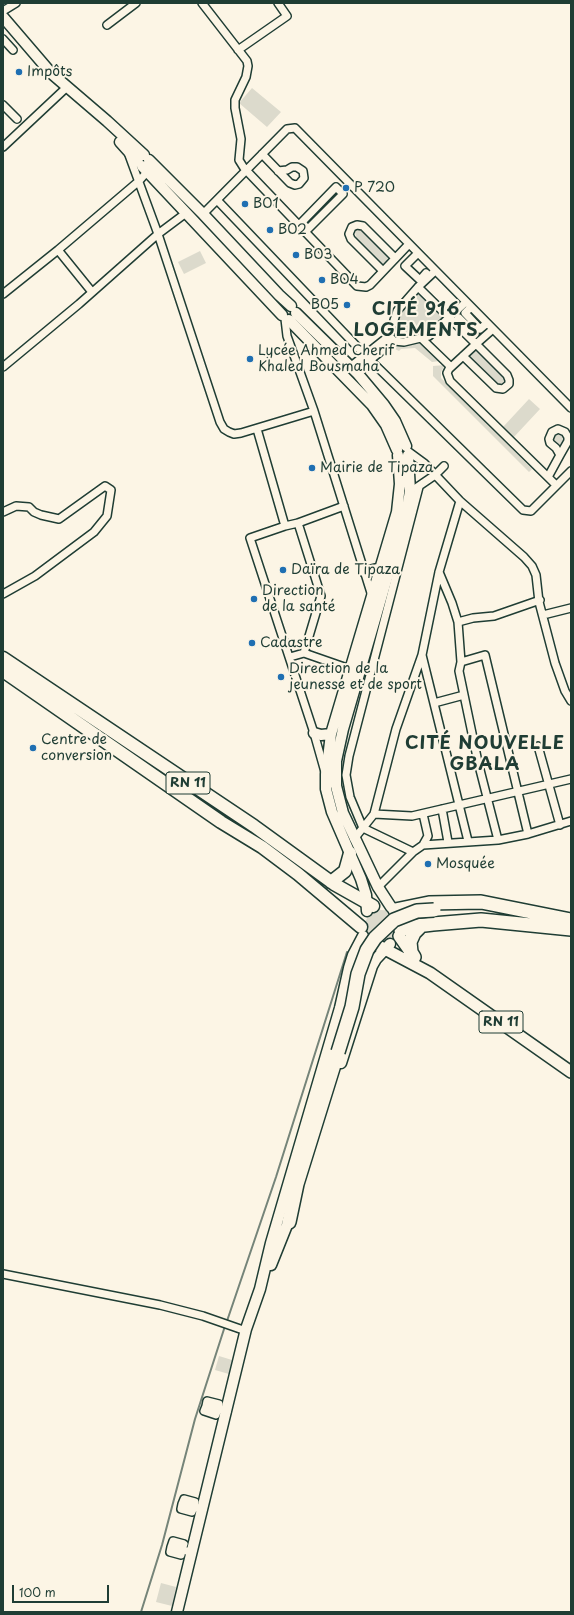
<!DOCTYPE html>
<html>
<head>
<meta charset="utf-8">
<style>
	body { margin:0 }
	#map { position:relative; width:574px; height:1615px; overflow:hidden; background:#fcf5e5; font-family:"Playpen Sans",sans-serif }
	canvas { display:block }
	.frame { position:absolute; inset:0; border:4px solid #1f3d34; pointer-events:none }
	.scale { position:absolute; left:12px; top:1585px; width:97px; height:18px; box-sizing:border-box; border:2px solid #1f3d34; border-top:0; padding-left:5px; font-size:12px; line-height:14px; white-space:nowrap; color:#1f3d34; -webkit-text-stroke:3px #fcf5e5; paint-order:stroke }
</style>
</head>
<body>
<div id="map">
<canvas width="574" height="1615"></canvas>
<div class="frame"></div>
<div class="scale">100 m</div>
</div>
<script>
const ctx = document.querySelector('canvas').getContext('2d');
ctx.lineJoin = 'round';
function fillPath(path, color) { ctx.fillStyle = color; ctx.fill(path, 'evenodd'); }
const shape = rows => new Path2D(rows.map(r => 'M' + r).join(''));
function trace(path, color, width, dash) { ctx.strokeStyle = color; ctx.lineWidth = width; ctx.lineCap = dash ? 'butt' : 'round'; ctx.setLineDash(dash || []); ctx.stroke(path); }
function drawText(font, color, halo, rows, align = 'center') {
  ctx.font = font + ' "Playpen Sans",sans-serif'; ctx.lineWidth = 4; ctx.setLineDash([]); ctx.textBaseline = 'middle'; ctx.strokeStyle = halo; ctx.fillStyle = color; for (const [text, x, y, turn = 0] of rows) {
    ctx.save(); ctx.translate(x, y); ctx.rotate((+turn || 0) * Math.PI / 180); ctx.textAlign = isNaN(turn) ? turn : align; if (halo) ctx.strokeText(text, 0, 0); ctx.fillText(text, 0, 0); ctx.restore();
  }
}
fillPath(shape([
	[252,88,281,112,267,127,239,103],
	[360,229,389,258,382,265,356,237,355,232],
	[200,251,206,263,184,274,178,262],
	[419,293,445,318,426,334,397,340,395,334,397,317,403,307],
	[420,342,440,361,432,362,415,348,401,349,399,351,395,349,398,346],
	[476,350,504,378,504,382,502,384,497,384,470,356],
	[445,365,441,372,441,378,532,469,529,472,433,376,433,366],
	[529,399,540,409,513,438,503,427],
	'553 439a6 6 0 1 1 12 0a6 6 0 1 1-12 0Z',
	'365 926a16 16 0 1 1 32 0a16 16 0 1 1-32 0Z',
	[219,1356,232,1360,229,1374,215,1370],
	[161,1583,176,1587,172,1606,156,1602]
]), '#dcdacc');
trace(shape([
	[227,1321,276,1177,347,952],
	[141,1612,162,1545,195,1419,225,1326]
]), '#758479', 2);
const minor = shape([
	[202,3,247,61,248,66,246,77,235,100,235,108,241,139,239,160,244,168,357,286,366,287,370,285,409,244],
	[3,11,16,3],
	[107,25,136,3],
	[3,39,13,50],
	[238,50,287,16,278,3],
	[3,105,17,119],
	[3,147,67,87],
	[262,154,289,182,290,183,295,185,299,184,304,178,303,171,297,167,292,167,287,170,278,171],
	[129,155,158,234,220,422,224,429,229,432,234,434,241,433,314,411,287,336,285,319],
	[217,200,365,355,523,510,531,511,571,471],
	[203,214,287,129,295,128,571,408],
	[302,229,305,226,308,229,343,194,336,187,302,222,305,226],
	[58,250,92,292],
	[418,253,405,266,420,280,426,273],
	[383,271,351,239,349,234,352,227,357,225,363,226,395,258],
	[435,271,418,287,397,311,389,336,394,341,404,342,429,336,466,302],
	[418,287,476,344,493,329],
	[3,294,58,250,139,181,147,172],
	[471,307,465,313,480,329,487,323],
	[455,322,459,318,475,334,471,338],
	[422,339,451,367],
	[463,356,496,388,503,389,509,384,509,380,507,375,476,344,449,369,447,373,450,381,556,485],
	[3,367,79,304,158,234,186,213],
	[350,367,389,336],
	[358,374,370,360,394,341],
	[314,411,372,596],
	[257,429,285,526,250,538,314,733,325,772],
	[409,452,424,463,460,501,524,557,532,566,536,575,539,602,555,663,565,691,571,701],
	[548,477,560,455,568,441,568,437,565,432,558,429,552,432,549,439,550,443,556,448,560,455],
	[416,488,435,475,444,466],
	[3,512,16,506,29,507,34,512,41,515,59,519,105,486,111,490,107,516,94,532,35,576,3,594],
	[298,523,344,506],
	[285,526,298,523,321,596,304,653,350,669],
	[439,572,452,603,458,622,461,662,459,671,478,762,498,840],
	[543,615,571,608],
	[458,622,473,618,494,616,540,600],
	[422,655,468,841],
	[290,657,304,653],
	[461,662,485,655,528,834],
	[434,703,464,695],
	[538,746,560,825],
	[442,809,448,842],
	[374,814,412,816,571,779],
	[354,839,374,814,396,729,422,655,439,572,460,501],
	[423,845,428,836,423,814],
	[413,852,363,828,350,797,346,775,349,756,419,487],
	[378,887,413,852,423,845,498,840,528,834,571,821],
	[3,1274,160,1305,203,1316,246,1331],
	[206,1406,204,1411,216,1415,218,1409,219,1404,207,1401,206,1406,218,1409,227,1412],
	[182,1504,181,1509,192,1512,194,1507,195,1502,184,1499,182,1504,194,1507,197,1508,203,1509],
	[171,1547,170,1552,181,1555,182,1550,184,1544,173,1541,171,1547,182,1550,192,1552]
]);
const secondary = shape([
	[3,17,51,73,107,121,144,155],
	[120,142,138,162],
	[149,160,203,214,279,295,291,306],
	[142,166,282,315],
	[296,313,358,374,384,405,395,421,406,446],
	[289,320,372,405,386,425,397,450],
	[365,572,381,568],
	[314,733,321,735,331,734],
	[391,907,378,887,343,813,336,786,336,761,343,729,407,509,410,491,408,455],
	[367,911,366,895,361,879,332,812,326,789,326,774,331,734,397,512,400,484,398,455],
	[341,1063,372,966,376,959,390,944],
	[271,1265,291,1215],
	[177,1612,246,1329,260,1289,271,1243,340,1008,349,968,353,955,363,936]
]);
const primary = shape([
	[399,936,413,956],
	[379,946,430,973,571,1072]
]);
const trunk = shape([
	[3,658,254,826,334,884,373,906],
	[3,671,221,822,262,847,298,874,361,927],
	[331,882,345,871,350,853]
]);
const motorway = shape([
	[395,910,429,903,481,902,571,920],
	[401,930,408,927,433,924,481,920,571,929],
	[414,957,411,952,410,942,414,933,421,926],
	[289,1222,297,1184,338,1052]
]);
trace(minor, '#1f3d34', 10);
trace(secondary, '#1f3d34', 13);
trace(primary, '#1f3d34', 14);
trace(trunk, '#1f3d34', 15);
trace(motorway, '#1f3d34', 16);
trace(minor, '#fcf5e5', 7);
trace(secondary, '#fcf5e5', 10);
trace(primary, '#fcf5e5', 11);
trace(trunk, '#fcf5e5', 12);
trace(motorway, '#fcf5e5', 13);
const motorwayBridge = shape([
	[338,1052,352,1007,358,974,367,950,375,938,394,920,417,911,434,910]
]);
trace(motorwayBridge, '#1f3d34', 16, []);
trace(motorwayBridge, '#fcf5e5', 13);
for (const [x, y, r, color] of [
	[19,72,4,"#1f6fb2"],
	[346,188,4,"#1f6fb2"],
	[245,204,4,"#1f6fb2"],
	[270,230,4,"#1f6fb2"],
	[296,255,4,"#1f6fb2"],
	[322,280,4,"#1f6fb2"],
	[347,305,4,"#1f6fb2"],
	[250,359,4,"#1f6fb2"],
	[312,468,4,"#1f6fb2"],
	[283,570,4,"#1f6fb2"],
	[254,599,4,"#1f6fb2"],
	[252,643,4,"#1f6fb2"],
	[281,677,4,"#1f6fb2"],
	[33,748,4,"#1f6fb2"],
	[428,864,4,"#1f6fb2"]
]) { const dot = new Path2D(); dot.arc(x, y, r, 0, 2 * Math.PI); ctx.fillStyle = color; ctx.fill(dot); trace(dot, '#fcf5e5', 1.5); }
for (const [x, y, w] of [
	[188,783,44],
	[501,1022,44]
]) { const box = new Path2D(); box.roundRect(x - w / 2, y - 11, w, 22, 3); ctx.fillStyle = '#fcf5e5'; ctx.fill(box); trace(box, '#1f3d34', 1); }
drawText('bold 13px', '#1f3d34', null, [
	["RN 11",188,783],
	["RN 11",501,1022]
]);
drawText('14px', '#1f3d34', '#fcf5e5', [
	["Impôts",27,72],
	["P 720",354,188],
	["B01",253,204],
	["B02",278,230],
	["B03",304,255],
	["B04",330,280],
	["B05",339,305,"right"],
	["Lycée Ahmed Cherif",258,351],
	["Khaled Bousmaha",258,367],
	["Mairie de Tipaza",320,468],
	["Daïra de Tipaza",291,570],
	["Direction",262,591],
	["de la santé",262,607],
	["Cadastre",260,643],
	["Direction de la",289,669],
	["jeunesse et de sport",289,685],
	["Centre de",41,740],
	["conversion",41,756],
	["Mosquée",436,864]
], 'left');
ctx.letterSpacing = '1px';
drawText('bold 18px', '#1f3d34', '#fcf5e5', [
	["CITÉ 916",416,310],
	["LOGEMENTS",416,331],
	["CITÉ NOUVELLE",485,744],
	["GBALA",485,765]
]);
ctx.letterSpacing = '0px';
</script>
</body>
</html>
